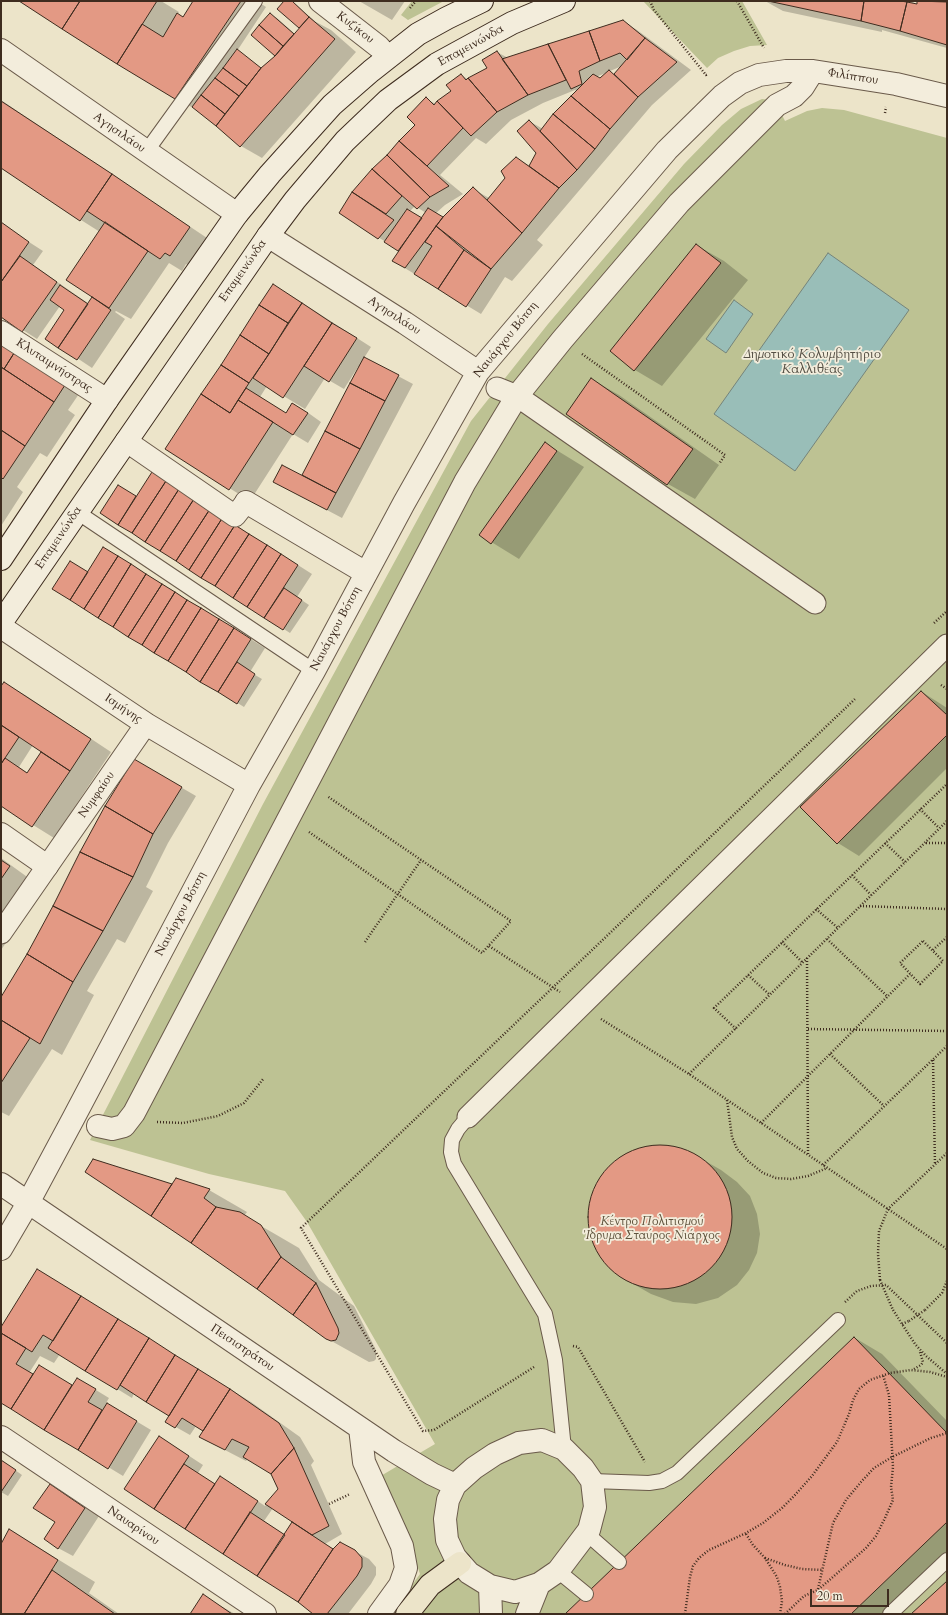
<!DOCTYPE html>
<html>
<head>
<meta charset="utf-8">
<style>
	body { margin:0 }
	#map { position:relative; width:948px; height:1615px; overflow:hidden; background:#ece4c9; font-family:Cardo,serif }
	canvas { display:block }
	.frame { position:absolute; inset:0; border:2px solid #3e2c1f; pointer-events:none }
	.scale { position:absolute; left:810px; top:1589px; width:79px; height:18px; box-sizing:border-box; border:2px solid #3e2c1f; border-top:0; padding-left:5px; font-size:12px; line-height:14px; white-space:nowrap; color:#3e2c1f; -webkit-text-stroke:3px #f3eddc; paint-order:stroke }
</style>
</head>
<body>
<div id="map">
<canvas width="948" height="1615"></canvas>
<div class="frame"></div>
<div class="scale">20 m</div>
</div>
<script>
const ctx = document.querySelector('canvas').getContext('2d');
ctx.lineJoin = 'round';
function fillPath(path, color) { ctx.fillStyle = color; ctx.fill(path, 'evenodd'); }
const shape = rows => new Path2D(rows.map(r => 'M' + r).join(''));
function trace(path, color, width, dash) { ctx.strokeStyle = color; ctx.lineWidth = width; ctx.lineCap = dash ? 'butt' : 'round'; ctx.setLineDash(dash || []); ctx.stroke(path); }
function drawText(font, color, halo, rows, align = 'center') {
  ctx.font = font + ' Cardo,serif'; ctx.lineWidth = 3.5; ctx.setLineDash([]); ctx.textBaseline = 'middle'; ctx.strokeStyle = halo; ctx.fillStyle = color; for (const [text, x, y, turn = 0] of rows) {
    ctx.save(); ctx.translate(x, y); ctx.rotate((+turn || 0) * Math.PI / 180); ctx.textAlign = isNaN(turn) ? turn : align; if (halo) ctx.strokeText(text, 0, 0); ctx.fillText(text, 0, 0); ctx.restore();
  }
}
fillPath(shape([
	[412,1,444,1,408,20,401,15],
	[643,1,742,1,767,45,750,46,734,51,718,58,707,68],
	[762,99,770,100,777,105,785,121,807,111,822,108,844,110,947,138,947,1614,391,1614,420,1574,412,1550,379,1477,435,1444,307,1222,285,1191,209,1174,90,1140,263,804,471,421,548,324,684,164,722,125,741,109]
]), '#bdc293');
const water = shape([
	[828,253,909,310,795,471,714,414,828,253],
	[734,300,753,314,726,353,706,339,734,300]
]);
fillPath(water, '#99beb8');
trace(water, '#75847b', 1);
fillPath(shape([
	[21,1,161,1,179,12,177,15,183,18,194,1,261,1,260,3,266,7,237,51,261,68,276,55,270,14,277,18,295,34,301,28,286,1,292,1,316,22,331,30,356,52,262,158,241,146,197,110,175,98],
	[359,1,405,1,392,20],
	[765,1,914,1,913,4,917,5,918,1,941,1,947,3,947,48,882,30,882,32,783,11],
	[623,21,637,30,691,70,652,105,537,240,543,245,512,281,505,277,481,314,393,261,400,251,340,213,353,192,416,124,426,99,436,104,452,91,461,75,469,80,488,68,497,52,508,58],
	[622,66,615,75,610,71],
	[608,72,600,80,596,77],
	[575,90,577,91,543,129,529,121,537,153,530,166,517,158,506,178,489,198,473,189,443,218,435,214,445,205,463,194,440,175,476,138,486,144,511,120,543,103],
	[415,206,426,213,422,219,409,212],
	[1,100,210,240,192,268,186,264,182,271,169,263,131,319,116,311,115,312,125,319,92,368,47,338,66,310,60,306,37,339,1,316,1,224,43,251,33,265,89,304,100,301,100,232,81,220,1,167],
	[696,245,724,261,748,280,662,386,635,370,611,351],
	[287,293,371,347,364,358,413,384,342,518,274,482,302,476,359,368,358,367,344,389,325,378,305,409,267,386,260,397,286,414,307,412,321,422,308,443,293,434,250,501,167,449],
	[1,341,81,391,68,410,75,415,47,457,40,453,17,487,23,492,1,526],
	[591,379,619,395,719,465,695,499,668,484],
	[545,443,584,467,519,559,480,535],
	[166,481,312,574,297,597,309,605,290,633,102,513,125,490,136,497],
	[118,557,265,648,250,672,262,679,244,707,54,589,88,573],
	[4,683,25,695,111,752,54,838,1,805,1,688],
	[33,745,42,752,28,773,19,767],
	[922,692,947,708,947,768,859,856,838,843,802,807],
	[134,760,196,796,168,843,146,887,153,891,125,943,117,939,87,991,94,995,62,1055,52,1049,9,1116,1,1112,1,999,27,955],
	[1,858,30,879,23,918,1,950],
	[656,1146,675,1148,693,1154,721,1170,737,1182,750,1196,757,1214,760,1234,757,1253,749,1270,737,1285,718,1298,696,1304,673,1302,651,1294,623,1278,606,1263,594,1243,589,1221,591,1198,601,1177,616,1161,637,1150],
	[93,1161,172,1186,176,1179,209,1190,247,1212,244,1216,299,1248,319,1280,354,1306,376,1350,376,1359,374,1361,369,1362,326,1338,258,1288,86,1171],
	[101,1310,251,1402,300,1437,314,1461,311,1465,342,1534,325,1544,334,1549,354,1551,369,1559,376,1567,376,1575,371,1584,348,1614,314,1614,298,1602,126,1489,174,1446,203,1465,198,1473,216,1485,235,1486,265,1506,279,1489,272,1473,248,1458,246,1461,200,1437,204,1431,196,1426,190,1435,167,1422,170,1415,134,1393,132,1398,60,1354,54,1363,40,1356,29,1373,33,1375,54,1374,72,1386,91,1387,109,1398,106,1403,151,1430,123,1476,1,1402,1,1329],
	[273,1508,294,1522,285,1535,264,1521],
	[855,1338,882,1354,947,1421,947,1564,895,1614,566,1614],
	[1,1460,22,1475,8,1496,1,1492],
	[50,1485,99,1516,73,1556,58,1548,56,1522],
	[10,1530,95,1582,89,1593,119,1614,1,1614,1,1546],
	[203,1596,235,1614,191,1614]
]), '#0003');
const building = shape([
	[19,1,80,1,62,29,19,1],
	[80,1,157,1,117,64,62,29,80,1],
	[193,1,241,1,175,99,117,64,142,24,163,37,177,13,183,17,193,1],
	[284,1,292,1,309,17,299,28,277,9,284,1],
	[768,1,864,1,861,21,768,1],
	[864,1,900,1,907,2,900,31,861,21,864,1],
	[917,1,947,2,947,45,900,31,907,2,917,4,917,1],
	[270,13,294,34,283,46,259,25,270,13],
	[309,17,335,39,240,147,216,126,261,68,275,56,309,17],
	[623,20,645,38,627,60,620,53,600,61,589,31,623,20],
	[259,25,283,46,275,56,251,35,259,25],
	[589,31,600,61,579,71,582,84,571,89,548,44,589,31],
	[645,38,677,62,638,97,614,74,645,38],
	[548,44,566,80,528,95,502,59,548,44],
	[237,49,261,68,247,86,223,68,237,49],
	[497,51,528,95,497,112,468,78,487,68,482,60,497,51],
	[223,68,247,86,239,96,215,78,223,68],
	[609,70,638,97,610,129,571,96,593,74,600,78,609,70],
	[461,74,466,80,468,78,497,112,471,136,437,101,451,91,446,85,461,74],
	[215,78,239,96,225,114,201,95,215,78],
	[201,95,225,114,216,126,192,107,201,95],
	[571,96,610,129,595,149,553,114,571,96],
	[426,97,434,105,437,101,463,128,427,166,399,141,415,125,407,117,426,97],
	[1,101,112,174,80,221,1,168,1,101],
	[553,114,595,149,577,170,540,131,553,114],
	[529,120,577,170,559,188,529,166,536,153,517,131,529,120],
	[399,141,427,166,449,186,430,197,387,155,399,141],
	[387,155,430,197,417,209,372,169,387,155],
	[516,157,559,188,522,233,487,200,505,178,501,171,516,157],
	[372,169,402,196,386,214,352,192,372,169],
	[112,174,190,227,170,256,165,253,160,259,87,211,112,174],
	[473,187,522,233,491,269,436,226,443,217,473,187],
	[352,192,394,220,378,239,339,213,352,192],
	[428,208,443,217,405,268,392,261,428,208],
	[407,209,422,218,398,251,384,242,407,209],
	[1,222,29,242,1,282,1,222],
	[105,222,148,251,109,308,66,280,105,222],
	[436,226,464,250,438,289,414,274,432,246,425,242,436,226],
	[696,244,721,263,634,371,610,351,696,244],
	[464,250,491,269,466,307,438,289,464,250],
	[20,256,57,282,22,332,1,317,1,282,20,256],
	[273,284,302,303,288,323,259,305,273,284],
	[60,285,88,304,58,348,45,339,64,310,50,300,60,285],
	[92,297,111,310,77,360,58,348,92,297],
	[302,303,332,323,283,398,253,378,302,303],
	[259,305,288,323,269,354,240,335,259,305],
	[332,323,357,338,329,382,304,366,332,323],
	[240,335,269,354,249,383,221,365,240,335],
	[1,341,16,350,4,369,1,367,1,341],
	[16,350,67,382,54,402,4,369,16,350],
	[364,357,399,375,385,401,350,383,364,357],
	[221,365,249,383,230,413,201,394,221,365],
	[1,367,54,402,25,446,1,430,1,367],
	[591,378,693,449,667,485,566,414,591,378],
	[350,383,385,401,360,449,325,431,350,383],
	[246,388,286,413,292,403,308,413,293,435,238,400,246,388],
	[201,394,230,413,238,400,273,422,229,490,165,449,201,394],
	[1,430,25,446,3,479,1,477,1,430],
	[325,431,360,449,336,493,302,475,325,431],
	[545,442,557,451,491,544,479,535,545,442],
	[282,465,336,493,327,510,273,482,282,465],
	[152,472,166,481,132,533,118,525,152,472],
	[166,481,179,489,145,542,132,533,166,481],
	[118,485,136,496,118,525,100,513,118,485],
	[179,489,194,499,160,551,145,542,179,489],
	[194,499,210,509,176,561,160,551,194,499],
	[210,509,223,517,189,570,176,561,210,509],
	[223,517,235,525,201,578,189,570,223,517],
	[235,525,249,534,215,586,201,578,235,525],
	[249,534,267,545,233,598,215,586,249,534],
	[267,545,281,554,247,607,233,598,267,545],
	[103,547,118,556,84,609,70,600,103,547],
	[281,554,298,565,264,618,247,607,281,554],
	[118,556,131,564,98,618,84,609,118,556],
	[70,561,88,572,70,600,52,589,70,561],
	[131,564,146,574,113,627,98,618,131,564],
	[146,574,162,584,128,637,113,627,146,574],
	[162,584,175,592,142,645,128,637,162,584],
	[284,588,302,600,283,630,264,618,284,588],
	[175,592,187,600,154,653,142,645,175,592],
	[187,600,201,608,168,661,154,653,187,600],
	[201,608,219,619,186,672,168,661,201,608],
	[219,619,234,628,200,682,186,672,219,619],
	[234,628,251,639,218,692,200,682,234,628],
	[237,662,255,674,237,704,218,692,237,662],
	[4,682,91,739,70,771,1,725,1,686,4,682],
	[921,691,947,715,947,735,837,844,800,807,921,691],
	[1,725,19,737,1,764,1,725],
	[41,752,70,771,32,827,1,806,1,764,5,758,27,773,41,752],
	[134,759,182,787,153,834,105,806,134,759],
	[105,806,153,834,133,877,80,852,105,806],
	[80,852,133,877,103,931,53,906,80,852],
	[1,860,10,866,1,879,1,860],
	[53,906,103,931,73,982,27,954,53,906],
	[27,954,73,982,40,1044,1,1020,1,997,27,954],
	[1,1020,30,1038,1,1083,1,1020],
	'588 1217a72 72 0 1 1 144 0a72 72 0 1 1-144 0Z',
	[93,1159,172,1184,151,1216,85,1172,93,1159],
	[176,1178,210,1189,204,1198,216,1207,191,1243,151,1216,176,1178],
	[216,1207,240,1212,261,1225,281,1257,257,1289,191,1243,216,1207],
	[281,1257,316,1283,293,1315,257,1289,281,1257],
	[37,1269,81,1296,53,1341,43,1335,32,1352,1,1333,1,1327,37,1269],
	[316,1283,338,1328,339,1333,336,1340,331,1341,326,1339,293,1315,316,1283],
	[81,1296,118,1319,85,1371,48,1348,81,1296],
	[118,1319,149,1338,117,1390,85,1371,118,1319],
	[1,1333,26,1348,16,1364,33,1374,11,1409,1,1403,1,1333],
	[854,1337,947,1433,947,1522,851,1614,565,1614,854,1337],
	[149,1338,175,1355,146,1402,120,1385,149,1338],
	[175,1355,198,1369,169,1416,146,1402,175,1355],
	[39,1365,72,1385,44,1430,11,1409,39,1365],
	[198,1369,230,1389,203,1431,182,1418,175,1428,165,1422,198,1369],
	[77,1378,96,1389,88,1402,102,1410,78,1450,44,1430,77,1378],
	[230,1389,279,1423,294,1448,271,1474,243,1457,249,1447,232,1439,225,1450,199,1437,230,1389],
	[107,1403,137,1421,108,1469,78,1450,107,1403],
	[159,1436,189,1456,154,1509,124,1489,159,1436],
	[294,1448,329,1526,312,1535,265,1504,278,1489,271,1474,294,1448],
	[1,1460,16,1470,1,1492,1,1460],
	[184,1464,215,1484,185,1529,154,1509,184,1464],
	[220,1476,258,1501,223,1554,185,1529,220,1476],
	[50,1484,85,1508,58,1549,44,1539,55,1522,33,1508,50,1484],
	[250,1512,285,1535,257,1576,223,1554,250,1512],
	[292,1522,333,1549,298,1602,257,1576,292,1522],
	[9,1529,58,1560,24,1614,1,1614,1,1544,9,1529],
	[340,1542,355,1550,362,1558,362,1567,357,1576,327,1614,313,1614,298,1602,333,1549,340,1542],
	[52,1570,115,1614,24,1614,52,1570],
	[947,1581,947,1614,911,1614,947,1581],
	[203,1594,232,1614,190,1614,203,1594]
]);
fillPath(building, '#e39984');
trace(building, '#3e2c1f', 1);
const service = shape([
	[146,152,255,1],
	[77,512,314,671],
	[468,1117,458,1129,452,1140,451,1152,454,1164,545,1314,555,1360,564,1449],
	[592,1481,649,1483,662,1481,677,1473,838,1320],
	[586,1533,619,1562],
	[558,1571,586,1594],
	[890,1614,947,1560]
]);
const pedestrian = shape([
	[497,388,517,396,815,603],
	[126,441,235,516,246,502],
	[1,933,146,724],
	[468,1117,947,645]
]);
const minor = shape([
	[320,1,379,47,388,57],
	[1,50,237,214],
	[268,236,405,323,478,372],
	[1,332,107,400],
	[246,502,366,573],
	[1,627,146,724,249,785],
	[1,834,47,866],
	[98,1126,112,1129,124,1126,134,1113,465,482,517,396,562,340,679,203,777,105,794,96,803,87,813,71],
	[1,1184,394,1451,432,1474,455,1485],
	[1,1249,28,1203,73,1119,249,785,314,671,404,503,478,372,667,150,722,96,740,83,759,75,786,71,813,71,896,84,947,96],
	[360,1428,364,1462,402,1546,406,1568,400,1585,379,1614],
	[1,1437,265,1614],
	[542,1440,564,1449,583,1468,592,1481,595,1507,589,1530,558,1571,539,1584,515,1592,490,1586,469,1573,455,1557,447,1540,445,1519,448,1500,455,1485,474,1468,495,1454,519,1443,542,1440],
	[490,1586,491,1614],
	[527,1614,539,1584]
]);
const secondary = shape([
	[1,559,107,400,237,214,270,174,332,105,371,71,418,34,447,18,482,1],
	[1,623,268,236,295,200,345,141,388,100,437,64,512,23,564,1]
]);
const trunk = shape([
	[407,1614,430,1585,460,1563]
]);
trace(service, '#6a5a4a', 16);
trace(pedestrian, '#6a5a4a', 23);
trace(minor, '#6a5a4a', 24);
trace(secondary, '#3e2c1f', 24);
trace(trunk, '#3e2c1f', 24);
trace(shape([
	[650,1,654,10,706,75,708,74],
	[737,1,764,48],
	[410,8,416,1],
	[885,113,886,107],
	[582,354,725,455,719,464],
	[934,623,947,611],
	[941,685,947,689],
	[920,809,939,828],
	[309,832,482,953,511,921,327,796],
	[885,843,905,862],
	[926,843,947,843],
	[852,875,871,895],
	[860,906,947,909],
	[816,909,838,928],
	[827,939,888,997],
	[923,941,943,961,920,984,900,963,923,941],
	[365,942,421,860],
	[782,942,803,963],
	[489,946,560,992],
	[933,950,947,937],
	[807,958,808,1154],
	[748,975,770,995],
	[601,1019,689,1074,947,1249],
	[736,1029,714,1008,947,784],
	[808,1029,947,1031],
	[830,1054,884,1106],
	[933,1060,935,1165],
	[689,1074,947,821],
	[727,1100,732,1137,737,1149,748,1161,763,1173,776,1178,791,1179,808,1176,827,1168],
	[157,1122,183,1123,218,1116,244,1103,264,1078],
	[761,1123,910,974],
	[823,1165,947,1046],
	[880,1280,878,1254,879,1231,888,1209,947,1153],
	[845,1302,857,1291,871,1286,886,1285,947,1343],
	[893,1310,915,1344,926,1356,947,1374],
	[925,1310,942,1293,947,1281],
	[902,1324,909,1321],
	[573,1346,578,1347,645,1462],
	[534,1367,434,1430,423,1431,301,1228,856,698],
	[914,1369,921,1365,923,1362,920,1352],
	[329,1504,350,1494],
	[746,1534,753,1545,765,1558,777,1577,780,1587,782,1601,780,1614],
	[765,1558,785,1565,802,1569,823,1570],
	[818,1589,833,1523,846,1500,861,1482,874,1468,892,1457,931,1438,947,1433],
	[685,1614,690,1577,693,1566,699,1558,709,1550,746,1533,763,1523,782,1508,795,1495,812,1476,837,1442,849,1414,853,1400,859,1389,870,1380,890,1373,911,1370,930,1372,947,1377],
	[785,1614,804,1596,818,1590,866,1548,876,1536,885,1518,893,1500,891,1487,893,1467,889,1395,883,1375]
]), '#3e2c1f', 2.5, [1, 2]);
trace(service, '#f3eddc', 14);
trace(pedestrian, '#f3eddc', 21);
trace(minor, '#f3eddc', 22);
trace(secondary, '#f3eddc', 22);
trace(trunk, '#ece4c9', 22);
trace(shape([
	[880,1280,893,1310],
	[909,1321,925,1310]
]), '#3e2c1f', 2.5, [1, 2]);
drawText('12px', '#3e2c1f', '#f3eddc', [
	["Κυζίκου",355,28,38],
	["Επαμεινώνδα",471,46,-29],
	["Φιλίππου",853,77,9],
	["Αγησιλάου",119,133,35],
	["Επαμεινώνδα",243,271,-55],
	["Αγησιλάου",394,316,33],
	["Ναυάρχου Βότση",506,340,-51],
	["Κλυταιμνήστρας",54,366,33],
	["Επαμεινώνδα",59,538,-56],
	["Ναυάρχου Βότση",336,629,-62],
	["Ισμήνης",123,709,34],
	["Νυμφαίου",97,795,-55],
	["Ναυάρχου Βότση",181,914,-62],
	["Πεισιστράτου",242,1348,34],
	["Ναυαρίνου",133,1526,34]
]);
drawText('italic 12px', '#5e523c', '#f3eddc', [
	["Κέντρο Πολιτισμού",652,1222],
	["Ίδρυμα Σταύρος Νιάρχος",652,1236]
]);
drawText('italic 13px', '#555045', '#f3eddc', [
	["Δημοτικό Κολυμβητήριο",812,355],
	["Καλλιθέας",812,370]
]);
</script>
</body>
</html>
